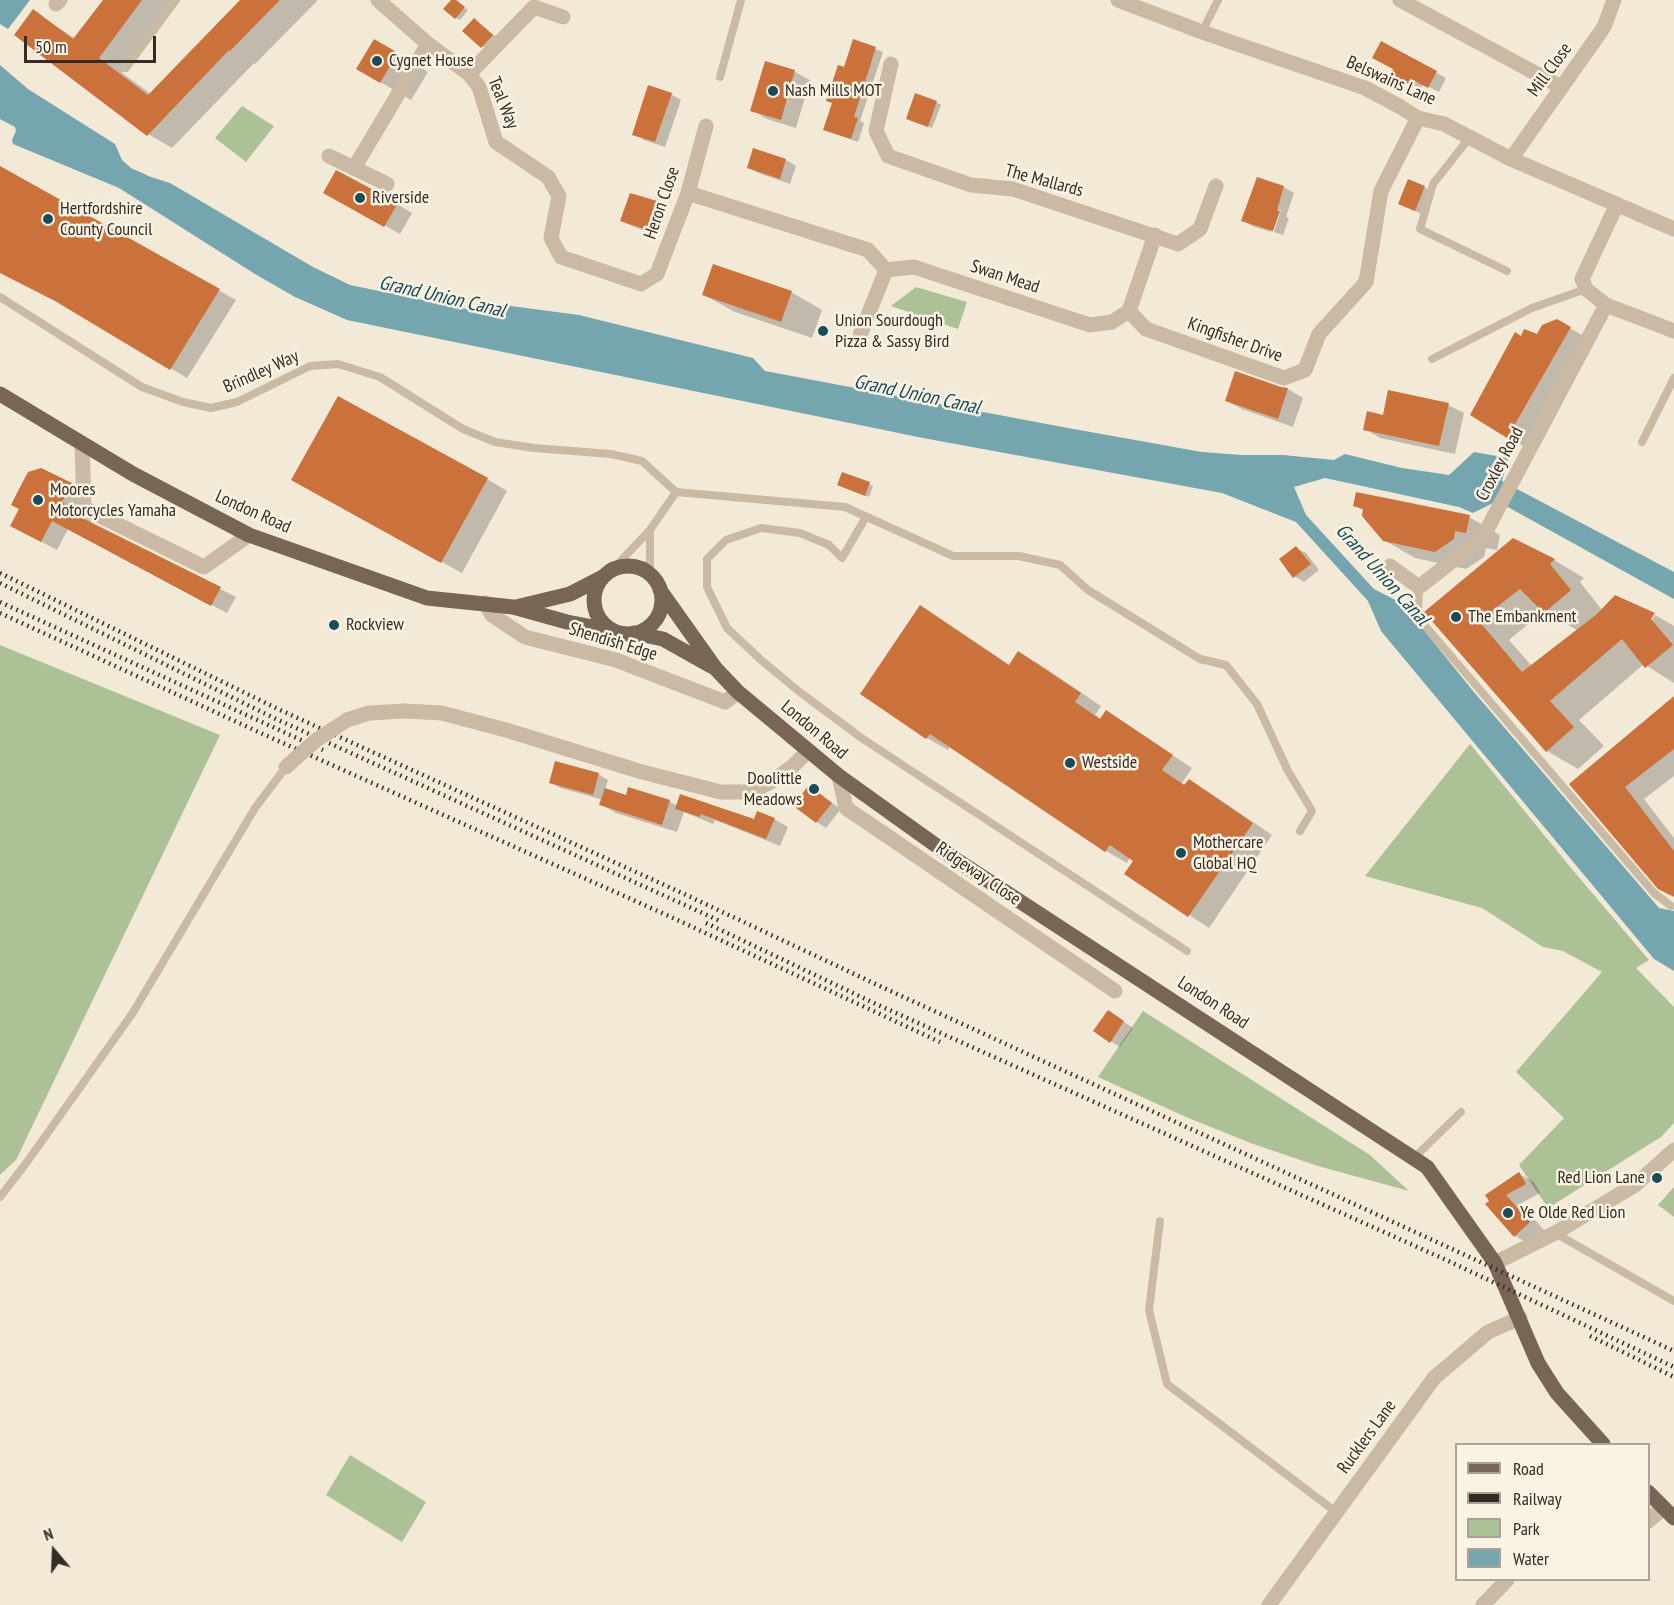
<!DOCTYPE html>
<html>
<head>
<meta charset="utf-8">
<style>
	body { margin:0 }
	#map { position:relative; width:1674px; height:1605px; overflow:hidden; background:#f2e9d7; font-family:"PT Sans Narrow",sans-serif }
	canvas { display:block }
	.legend { position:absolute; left:1455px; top:1443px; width:195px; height:138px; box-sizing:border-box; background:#faf2e3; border:2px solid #aba397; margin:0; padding:8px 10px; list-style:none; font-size:18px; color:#352c25 }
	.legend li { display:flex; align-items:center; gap:12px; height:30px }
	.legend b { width:30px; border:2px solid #aba397 }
	.north { position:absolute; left:24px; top:1521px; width:60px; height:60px; -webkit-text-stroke:4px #faf2e3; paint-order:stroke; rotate:341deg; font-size:16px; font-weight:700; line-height:24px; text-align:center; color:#352c25 }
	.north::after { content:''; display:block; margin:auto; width:21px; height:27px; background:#352c25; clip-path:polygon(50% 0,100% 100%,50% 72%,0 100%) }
	.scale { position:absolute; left:24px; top:36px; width:132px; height:27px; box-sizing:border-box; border:3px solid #352c25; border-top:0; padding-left:8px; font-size:18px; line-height:21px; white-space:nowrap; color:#352c25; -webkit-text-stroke:4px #faf2e3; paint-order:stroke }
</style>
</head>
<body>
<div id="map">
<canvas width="1674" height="1605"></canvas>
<ul class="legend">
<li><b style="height:8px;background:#776555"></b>Road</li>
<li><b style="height:8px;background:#352c25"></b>Railway</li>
<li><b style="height:16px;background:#adc197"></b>Park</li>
<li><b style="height:16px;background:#75a6b0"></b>Water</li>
</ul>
<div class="north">N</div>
<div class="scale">50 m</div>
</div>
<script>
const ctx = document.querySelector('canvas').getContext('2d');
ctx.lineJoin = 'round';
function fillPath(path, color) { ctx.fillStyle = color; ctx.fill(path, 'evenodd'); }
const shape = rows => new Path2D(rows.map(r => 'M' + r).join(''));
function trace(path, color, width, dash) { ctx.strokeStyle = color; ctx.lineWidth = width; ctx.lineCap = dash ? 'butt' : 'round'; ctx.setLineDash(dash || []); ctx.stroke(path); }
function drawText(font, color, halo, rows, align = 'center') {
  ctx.font = font + ' "PT Sans Narrow",sans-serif'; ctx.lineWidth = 5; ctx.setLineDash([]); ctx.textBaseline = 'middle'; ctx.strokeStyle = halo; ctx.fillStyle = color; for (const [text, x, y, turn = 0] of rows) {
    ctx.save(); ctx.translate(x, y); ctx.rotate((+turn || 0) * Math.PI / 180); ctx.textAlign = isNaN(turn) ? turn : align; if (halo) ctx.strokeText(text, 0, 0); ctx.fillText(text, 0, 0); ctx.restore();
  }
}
fillPath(shape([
	[242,106,274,126,246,162,215,138],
	[916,287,967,302,958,329,891,306],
	[0,645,220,735,16,1160,0,1175],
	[1470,744,1571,868,1649,960,1636,968,1674,1007,1674,1123,1661,1137,1548,1208,1519,1165,1564,1118,1516,1072,1602,972,1563,951,1543,947,1482,908,1365,876],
	[1143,1011,1370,1155,1409,1191,1318,1166,1253,1144,1186,1117,1098,1077],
	[1674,1187,1674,1217,1658,1205],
	[350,1455,426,1502,402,1542,326,1495]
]), '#adc197');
fillPath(shape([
	[0,0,30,0,8,29,0,24],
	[0,65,28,89,115,144,122,160,131,168,151,177,170,183,313,267,350,285,486,313,511,306,579,315,753,358,765,371,1068,428,1202,452,1241,455,1283,455,1334,460,1345,454,1402,468,1449,475,1474,452,1508,458,1502,481,1674,572,1674,599,1497,501,1473,513,1459,507,1325,478,1294,487,1306,515,1374,589,1403,604,1473,691,1659,908,1674,911,1674,971,1654,959,1381,631,1368,601,1296,522,1222,493,923,438,347,320,295,297,255,274,119,188,13,144,12,140,16,131,15,127,0,119]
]), '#75a6b0');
fillPath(shape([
	[105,0,177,0,122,73,151,94,242,0,318,0,255,64,254,63,172,148,148,134,33,11,76,39],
	[452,0,468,10,460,20,456,18],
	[474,20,502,41,492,52,482,46],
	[374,41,428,72,411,100,358,69],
	[854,41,883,52,860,121,864,123,858,142,825,130],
	[1382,43,1446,78,1439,92,1423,84,1421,89,1393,73,1395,69],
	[766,63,795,72,810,80,796,128,767,119,752,110],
	[671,94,681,100,665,147,644,140,634,134],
	[936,102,941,105,932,128,908,119],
	[754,150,786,160,796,166,790,184,758,173,748,167],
	[0,167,236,300,187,378,69,308,0,272],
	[1258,179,1284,187,1294,193,1286,217,1289,218,1283,235,1274,232,1281,210,1278,210,1271,232,1252,226,1243,220],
	[1424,187,1434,193,1425,216,1399,203],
	[325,192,397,204,412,213,400,234],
	[656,203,666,208,657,235,632,226,622,221],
	[791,292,822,310,812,338,735,312,704,295],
	[1557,321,1591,340,1528,449,1472,414,1522,338,1537,335],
	[1280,389,1288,389,1303,398,1293,427,1242,409,1227,401],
	[1448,405,1464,413,1455,454,1380,438,1365,429,1384,417],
	[487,479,507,491,462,573,313,491],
	[869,484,873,486,869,497,843,487],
	[71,485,86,493,76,512,90,520,94,525,236,597,227,613,68,529,57,550,27,534],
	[1355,505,1469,517,1500,535,1497,550,1486,548,1484,557,1466,569,1415,558,1384,540,1364,511],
	[1296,548,1306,553,1319,570,1304,582,1294,576],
	[1554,560,1584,578,1580,582,1602,610,1648,625,1655,615,1674,626,1674,683,1644,664,1579,720,1604,746,1578,769,1547,751,1493,691,1426,611],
	[1544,611,1577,630,1532,666,1509,640],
	[921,607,1010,666,1019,653,1039,664,1101,706,1095,715,1101,719,1106,712,1192,768,1182,783,1186,786,1189,781,1210,793,1272,835,1209,928,1126,873,1135,861,1130,857,1127,863,1106,851,950,746,948,750,927,738,862,694],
	[1674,698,1674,776,1644,799,1674,838,1674,896,1571,784],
	[598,774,608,780,605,790,627,797,669,801,678,806,755,821,774,819,788,827,780,846,715,820,713,824,684,812,677,832,616,813,601,804,603,800,561,788,551,783],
	[809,787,841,809,826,828,817,822],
	[1118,1018,1133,1028,1120,1047,1110,1041],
	[1519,1174,1534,1182,1540,1193,1520,1204,1545,1231,1530,1244,1515,1236,1487,1204]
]), '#0003');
fillPath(shape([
	[103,0,142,0,99,58,148,95,240,0,280,0,230,51,229,50,147,136,14,35,33,9,73,39],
	[451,0,456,0,465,7,455,19,443,9],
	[474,18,493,35,481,48,462,31],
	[374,39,398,53,380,83,356,69],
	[853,39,876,47,854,117,858,118,851,139,823,130,832,103,826,101,838,65,844,67],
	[1381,41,1437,71,1428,88,1413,80,1410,85,1391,74,1393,69,1372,58],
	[765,61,795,70,781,120,750,111],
	[648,85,672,93,655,142,632,135],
	[915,93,937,101,928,127,906,119],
	[753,148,786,159,780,179,747,168],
	[0,166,220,289,170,370,55,301,0,273],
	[336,170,398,203,384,227,323,193],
	[1257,177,1284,186,1277,210,1280,211,1273,231,1241,221],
	[1408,179,1425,186,1415,211,1398,204],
	[630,193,657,201,647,230,620,221],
	[713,264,792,291,781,322,702,295],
	[1557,319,1571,327,1507,438,1470,415,1515,332,1521,336,1524,329,1537,334,1542,325],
	[1235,371,1281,387,1288,388,1278,419,1225,401],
	[1388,390,1449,403,1439,446,1363,430,1367,411,1383,415],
	[338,396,488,478,441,563,291,480],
	[41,468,72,483,62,502,74,509,80,517,221,587,211,606,52,521,41,542,10,526,19,509,11,505,18,491,28,472],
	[842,472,870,482,865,496,837,485],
	[1356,492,1470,515,1466,533,1455,531,1454,539,1435,552,1383,541,1362,516,1363,509,1353,506],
	[1513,538,1555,559,1550,564,1571,590,1544,613,1520,589,1479,621,1522,672,1597,614,1615,595,1655,613,1651,619,1673,645,1645,668,1622,639,1550,701,1574,727,1546,752,1424,612],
	[1296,546,1311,564,1293,578,1279,559],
	[920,605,1009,665,1018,651,1081,693,1075,702,1100,719,1106,710,1173,755,1162,770,1184,785,1189,779,1253,823,1188,917,1124,874,1133,861,1110,845,1105,852,930,734,926,739,860,694],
	[1674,696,1674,749,1625,787,1674,851,1674,897,1658,889,1569,784],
	[555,761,599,773,593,795,549,783],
	[809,785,832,803,816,823,796,808,801,801,798,799],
	[628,787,670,800,662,825,599,805,605,788,626,795],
	[680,794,754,819,757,811,775,818,766,839,701,814,700,817,675,809],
	[1108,1010,1124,1021,1110,1043,1093,1031],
	[1519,1172,1526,1184,1506,1195,1530,1222,1514,1237,1485,1204,1489,1201,1485,1195]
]), '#cb713b');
trace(shape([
	[1202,32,1218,0],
	[126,68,176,0],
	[720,77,741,0],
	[1470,137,1433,184,1420,229,1507,271],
	[0,297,142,387,183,402,211,408,237,402,310,366,338,364,380,377,463,429,495,442,534,448,611,454,642,461,676,492],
	[1432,359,1532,308,1586,289],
	[1642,442,1674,378],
	[866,517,842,558,829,545,800,533,761,528,726,540,707,559,707,587,727,628,761,660,801,693,863,739,1187,951],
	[613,569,650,530,676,492,845,507,953,556,1019,556,1060,565,1088,590,1200,659,1226,665,1257,704,1288,771,1312,811,1300,831],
	[650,573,650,530],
	[1419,587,1418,613,1421,621,1654,893,1671,906],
	[1415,1157,1461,1112],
	[0,1197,27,1162,132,1014,255,808,286,767],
	[1160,1221,1149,1310,1167,1384,1336,1512],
	[1555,1233,1674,1301]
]), '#cabaa3', 8);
trace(shape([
	[378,0,428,44,469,74,479,87,496,142,548,177,559,196,551,238,561,257,641,284,657,274,688,193,706,126],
	[1400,0,1561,87],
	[56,4,60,0],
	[891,64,876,131,888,156,971,185,1013,189,1178,244,1200,229,1216,186],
	[469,74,534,7,563,17],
	[329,156,387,184],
	[1511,159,1604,27,1614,0],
	[354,168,428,44],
	[688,193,868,250,886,270,914,267,1090,325,1112,322,1129,311,1155,235],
	[1617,204,1582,279,1586,289,1606,305,1674,331],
	[1129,311,1146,329,1284,378,1305,370,1319,334,1366,282,1381,191,1418,118],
	[860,335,886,270],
	[82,444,84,508,204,567,249,535],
	[1390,566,1419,587,1483,537,1606,305],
	[485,603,492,615,525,637,616,660,725,702,738,692],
	[347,720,369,713,404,711,442,713,506,730,642,772,721,792,751,792,772,781,793,766,808,751],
	[839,776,846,808,1115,991],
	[1648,1521,1663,1508],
	[1269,1605,1434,1378,1488,1332,1520,1318],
	[1483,1605,1507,1580]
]), '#cabaa3', 15);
trace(shape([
	[1118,0,1202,32,1365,88,1399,106,1418,118,1444,124,1511,159,1674,229],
	[1495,1263,1555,1233,1635,1185,1674,1150]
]), '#cabaa3', 15);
trace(shape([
	[0,394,133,474,249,535,427,598,513,607,567,622,614,631],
	'594 600a34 34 0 1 1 68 0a34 34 0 1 1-68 0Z',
	[660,590,716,669,738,692,839,776,955,859,1427,1167,1495,1263,1538,1363,1557,1393,1603,1444],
	[516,607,570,594,603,577],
	[634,633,663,639,711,666],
	[1648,1492,1674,1518]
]), '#776555', 15);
trace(shape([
	[0,573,278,709,682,893,884,988,1674,1351],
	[0,583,274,718,720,921],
	[0,602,323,750],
	[0,613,265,735,671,917,940,1042],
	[706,923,876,1004,1444,1259,1674,1367],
	[1590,1336,1674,1377]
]), '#352c25', 4.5, [1.5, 4.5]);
trace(shape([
	[286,767,315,741,347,720]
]), '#cabaa3', 15);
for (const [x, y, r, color] of [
	[377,61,6,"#194b58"],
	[773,91,6,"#194b58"],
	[360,198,6,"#194b58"],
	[48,219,6,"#194b58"],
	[823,331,6,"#194b58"],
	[38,500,6,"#194b58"],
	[1456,617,6,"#194b58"],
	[334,625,6,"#194b58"],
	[1070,763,6,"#194b58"],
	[814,789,6,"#194b58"],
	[1181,853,6,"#194b58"],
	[1657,1178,6,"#194b58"],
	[1508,1213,6,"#194b58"]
]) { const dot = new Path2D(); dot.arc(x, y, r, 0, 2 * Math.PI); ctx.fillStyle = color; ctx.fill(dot); trace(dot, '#faf2e3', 2); }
drawText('18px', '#352c25', '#faf2e3', [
	["Cygnet House",389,61],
	["Nash Mills MOT",785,91],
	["Riverside",372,198],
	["Hertfordshire",60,209],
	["County Council",60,230],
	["Union Sourdough",835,321],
	["Pizza & Sassy Bird",835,342],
	["Moores",50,490],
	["Motorcycles Yamaha",50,511],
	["The Embankment",1468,617],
	["Rockview",346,625],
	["Westside",1082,763],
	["Doolittle",802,779,"right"],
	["Meadows",802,800,"right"],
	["Mothercare",1193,843],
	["Global HQ",1193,864],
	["Red Lion Lane",1645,1178,"right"],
	["Ye Olde Red Lion",1520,1213]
], 'left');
drawText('18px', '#352c25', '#faf2e3', [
	["Mill Close",1550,70,-54],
	["Belswains Lane",1391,81,24],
	["Teal Way",503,103,68],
	["The Mallards",1044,181,15],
	["Heron Close",662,203,-71],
	["Swan Mead",1005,277,18],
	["Kingfisher Drive",1235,340,20],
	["Brindley Way",261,372,-24],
	["Croxley Road",1500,464,-62],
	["London Road",253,512,24],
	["Shendish Edge",613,642,17],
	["London Road",814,730,40],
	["Ridgeway Close",978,874,34],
	["London Road",1213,1003,33],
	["Rucklers Lane",1367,1437,-54]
]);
drawText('italic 20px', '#194b58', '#faf2e3', [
	["Grand Union Canal",442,297,13],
	["Grand Union Canal",917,395,12],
	["Grand Union Canal",1382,575,48]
]);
</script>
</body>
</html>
